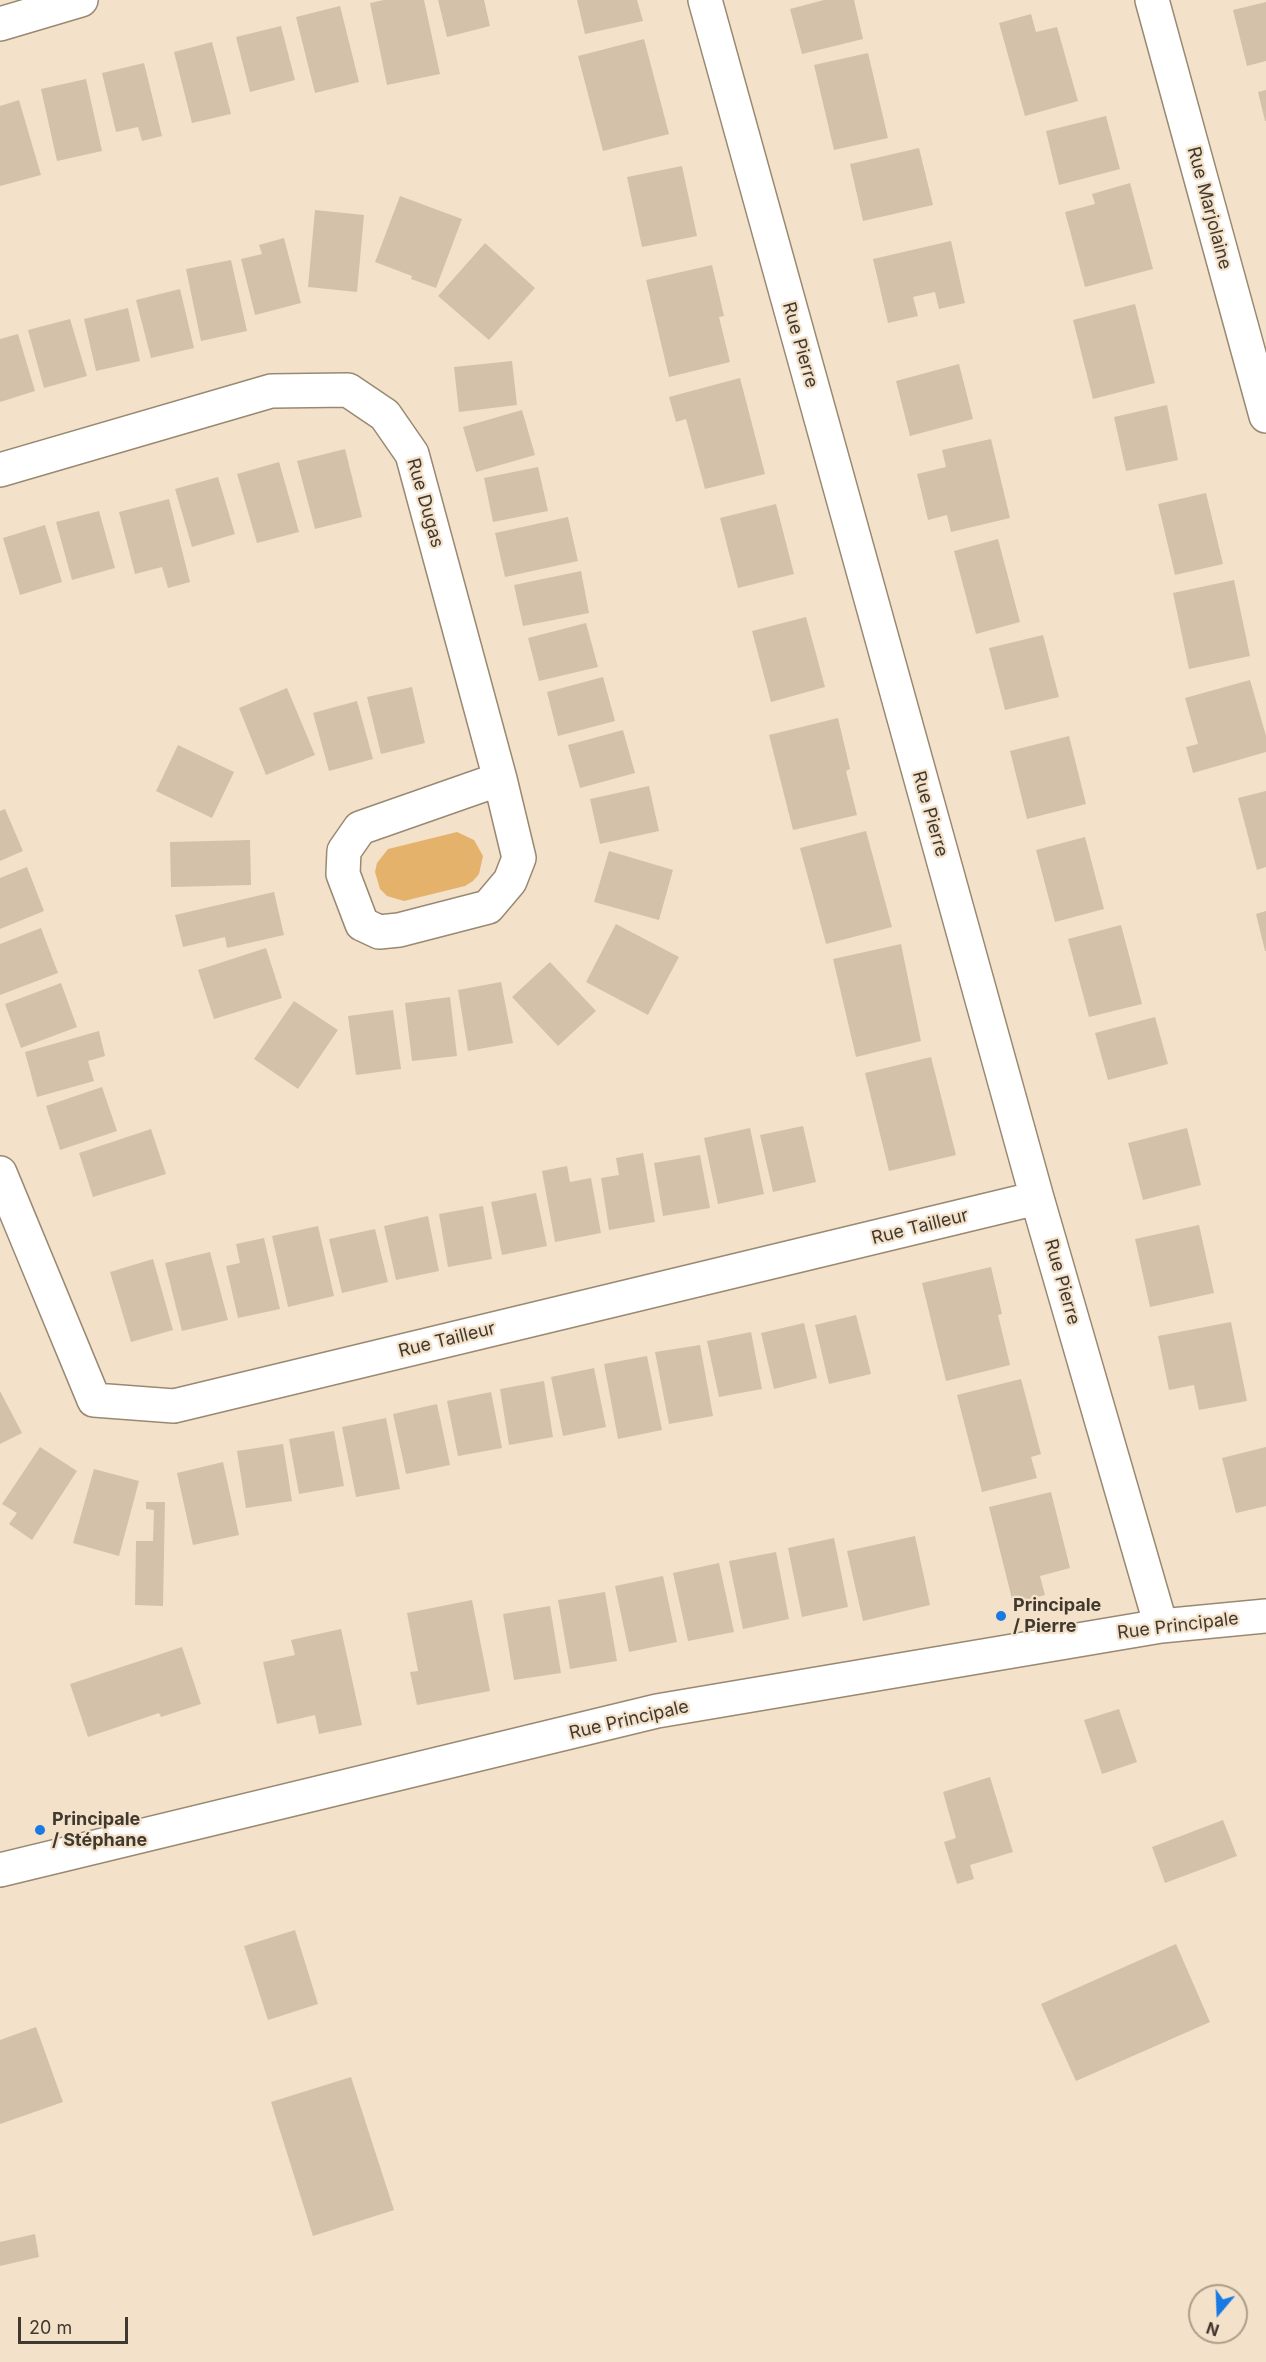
<!DOCTYPE html>
<html>
<head>
<meta charset="utf-8">
<style>
	body { margin:0 }
	#map { position:relative; width:1266px; height:2362px; overflow:hidden; background:#f4e1c9; font-family:Inter,sans-serif }
	canvas { display:block }
	.north { position:absolute; left:1188px; top:2284px; width:60px; height:60px; box-sizing:border-box; background:#f4e1c9; border:2px solid #ac9e8b; border-radius:50%; rotate:199deg; font-size:16px; font-weight:700; line-height:24px; text-align:center; color:#40392f }
	.north::after { content:''; display:block; margin:auto; width:21px; height:27px; background:#187ae2; clip-path:polygon(50% 0,100% 100%,50% 72%,0 100%) }
	.scale { position:absolute; left:18px; top:2317px; width:110px; height:27px; box-sizing:border-box; border:3px solid #40392f; border-top:0; padding-left:8px; font-size:18px; line-height:21px; white-space:nowrap; color:#40392f; -webkit-text-stroke:4px #f4e1c9; paint-order:stroke }
</style>
</head>
<body>
<div id="map">
<canvas width="1266" height="2362"></canvas>
<div class="north">N</div>
<div class="scale">20 m</div>
</div>
<script>
const ctx = document.querySelector('canvas').getContext('2d');
ctx.lineJoin = 'round';
function fillPath(path, color) { ctx.fillStyle = color; ctx.fill(path, 'evenodd'); }
const shape = rows => new Path2D(rows.map(r => 'M' + r).join(''));
function trace(path, color, width, dash) { ctx.strokeStyle = color; ctx.lineWidth = width; ctx.lineCap = dash ? 'butt' : 'round'; ctx.setLineDash(dash || []); ctx.stroke(path); }
function drawText(font, color, halo, rows, align = 'center') {
  ctx.font = font + ' Inter,sans-serif'; ctx.lineWidth = 4.5; ctx.setLineDash([]); ctx.textBaseline = 'middle'; ctx.strokeStyle = halo; ctx.fillStyle = color; for (const [text, x, y, turn = 0] of rows) {
    ctx.save(); ctx.translate(x, y); ctx.rotate((+turn || 0) * Math.PI / 180); ctx.textAlign = isNaN(turn) ? turn : align; if (halo) ctx.strokeText(text, 0, 0); ctx.fillText(text, 0, 0); ctx.restore();
  }
}
fillPath(shape([
	[457,832,474,840,483,856,479,874,473,881,465,886,404,901,387,896,380,889,375,872,377,863,388,849]
]), '#e4b26b');
fillPath(shape([
	[384,0,424,0,440,74,387,85,370,3],
	[438,0,484,0,490,26,447,37],
	[577,0,637,0,643,21,585,34],
	[824,0,854,0,863,39,802,54,790,9],
	[1266,2,1266,61,1247,66,1233,10],
	[340,6,359,82,315,93,296,17],
	[1031,14,1036,32,1057,27,1078,101,1025,116,999,23],
	[281,26,295,80,250,92,236,37],
	[644,39,669,134,603,151,578,56],
	[212,42,231,114,192,123,174,52],
	[868,53,888,138,834,150,814,65],
	[144,63,162,136,142,141,138,127,116,132,102,73],
	[86,79,102,151,57,161,41,89],
	[1266,90,1266,121,1265,121,1258,92],
	[19,100,41,175,0,186,0,106],
	[1106,116,1120,169,1059,185,1046,131],
	[919,148,933,205,863,221,850,164],
	[682,166,697,236,642,247,627,177],
	[1130,183,1153,269,1085,287,1065,212,1095,204,1092,194],
	[400,196,462,219,436,288,411,279,412,276,375,262],
	[315,210,364,215,357,292,308,287],
	[284,238,301,303,255,315,241,259,262,254,259,245],
	[951,241,965,303,939,309,935,292,913,297,918,316,888,323,873,259],
	[485,243,535,288,489,340,438,296],
	[231,260,247,331,201,341,186,269],
	[712,265,724,316,719,317,730,362,669,377,646,280],
	[180,289,194,348,151,358,136,300],
	[1135,304,1155,383,1093,399,1073,320],
	[128,308,140,361,96,371,84,319],
	[70,319,87,376,44,388,28,330],
	[18,334,35,391,0,402,0,339],
	[512,361,517,405,459,412,454,367],
	[959,364,973,419,910,436,896,381],
	[740,378,765,474,705,489,686,419,676,422,669,397],
	[1167,405,1178,460,1126,471,1114,417],
	[522,410,535,455,476,472,463,427],
	[991,439,1010,518,951,532,947,515,928,520,917,474,946,467,942,450],
	[345,449,362,517,315,529,297,461],
	[279,462,299,532,257,543,237,474],
	[538,467,548,511,493,522,484,478],
	[218,477,235,534,192,547,175,489],
	[1206,493,1223,564,1175,575,1158,504],
	[169,499,190,582,168,588,162,567,135,574,119,512],
	[776,504,794,574,738,588,720,518],
	[99,511,115,568,72,580,56,522],
	[568,517,578,561,505,577,495,533],
	[45,525,62,582,20,595,3,538],
	[998,539,1020,622,976,634,954,551],
	[581,571,589,613,523,626,514,585],
	[1234,580,1250,656,1189,669,1173,593],
	[806,617,825,687,771,702,752,631],
	[586,623,598,667,539,681,528,638],
	[1043,635,1059,697,1005,710,989,648],
	[603,677,615,721,558,736,547,692],
	[1250,680,1266,736,1266,752,1193,773,1186,747,1198,744,1185,698],
	[412,687,425,743,381,754,367,697],
	[287,688,315,755,266,775,239,708],
	[357,701,373,759,329,771,313,713],
	[838,718,850,769,846,771,857,815,793,830,769,735],
	[623,730,635,773,580,788,568,745],
	[1069,736,1086,804,1027,819,1010,751],
	[178,745,234,772,212,818,156,791],
	[649,786,659,831,600,844,590,799],
	[1266,791,1266,867,1257,870,1238,798],
	[5,809,23,851,0,861,0,811],
	[866,831,892,927,826,944,800,848],
	[1085,837,1104,909,1055,922,1036,850],
	[250,840,251,885,171,887,170,842],
	[609,851,673,870,659,920,594,902],
	[27,867,44,911,0,929,0,878],
	[274,892,284,935,227,948,225,937,183,947,175,915],
	[1266,911,1266,951,1265,951,1256,914],
	[616,924,679,957,648,1015,586,982],
	[1121,925,1142,1004,1089,1017,1068,939],
	[41,928,58,973,0,995,0,944],
	[901,944,921,1041,856,1057,833,959],
	[266,948,282,998,214,1019,198,970],
	[550,962,596,1011,558,1046,512,997],
	[501,982,513,1043,468,1051,458,990],
	[61,983,77,1027,21,1048,5,1004],
	[450,997,457,1056,412,1061,405,1003],
	[294,1001,338,1030,298,1089,254,1059],
	[393,1010,401,1069,356,1075,348,1016],
	[1155,1017,1168,1064,1108,1080,1095,1033],
	[99,1031,105,1056,88,1061,94,1081,37,1097,25,1052],
	[931,1057,956,1155,889,1171,865,1073],
	[102,1087,117,1131,60,1150,46,1106],
	[803,1126,816,1182,773,1192,760,1135],
	[750,1128,764,1194,718,1204,704,1138],
	[1187,1128,1201,1185,1143,1200,1128,1143],
	[151,1129,166,1174,93,1197,79,1153],
	[643,1153,655,1222,609,1230,601,1178,619,1175,616,1158],
	[700,1155,710,1208,663,1216,654,1163],
	[567,1166,570,1182,591,1178,601,1233,555,1242,542,1171],
	[536,1193,547,1246,502,1255,491,1202],
	[483,1206,492,1259,448,1267,439,1214],
	[428,1216,439,1271,396,1280,384,1226],
	[1199,1225,1214,1293,1150,1307,1135,1239],
	[318,1226,334,1296,288,1307,272,1236],
	[375,1229,388,1282,342,1293,329,1239],
	[264,1238,280,1309,238,1318,226,1266,240,1263,236,1244],
	[210,1252,228,1320,182,1331,165,1263],
	[153,1259,173,1330,131,1342,110,1272],
	[991,1267,1002,1314,998,1315,1010,1365,946,1381,922,1283],
	[856,1315,871,1374,829,1384,815,1325],
	[1231,1322,1247,1401,1199,1410,1194,1385,1169,1390,1158,1336],
	[804,1323,817,1378,774,1389,761,1333],
	[751,1332,762,1389,719,1397,707,1341],
	[700,1345,713,1416,669,1424,655,1352],
	[647,1356,662,1430,618,1439,604,1364],
	[594,1368,606,1427,563,1436,551,1377],
	[1021,1379,1041,1454,1031,1457,1037,1478,982,1492,957,1395],
	[544,1381,553,1437,509,1445,500,1389],
	[0,1391,22,1433,0,1444],
	[491,1392,502,1448,458,1456,447,1401],
	[437,1404,450,1465,406,1474,393,1414],
	[386,1418,400,1489,356,1497,342,1427],
	[334,1431,344,1486,299,1494,289,1439],
	[283,1444,292,1501,246,1508,237,1451],
	[40,1447,77,1471,32,1540,9,1524,17,1513,2,1504],
	[1266,1447,1266,1506,1236,1513,1222,1458],
	[223,1462,239,1535,193,1545,177,1473],
	[94,1469,139,1481,119,1556,73,1543],
	[1051,1492,1070,1568,1040,1576,1045,1595,1013,1603,989,1507],
	[146,1502,165,1502,163,1606,135,1605,136,1541,153,1541,154,1510,146,1509],
	[915,1536,930,1605,863,1621,847,1551],
	[834,1538,848,1607,802,1617,788,1548],
	[776,1552,789,1619,743,1629,729,1561],
	[719,1563,734,1632,688,1641,673,1573],
	[663,1576,677,1642,629,1652,615,1586],
	[605,1592,617,1661,570,1669,558,1600],
	[472,1600,490,1691,417,1705,410,1672,418,1671,407,1613],
	[550,1606,561,1673,514,1680,503,1614],
	[341,1629,362,1725,319,1734,315,1715,277,1724,263,1662,295,1655,291,1640],
	[182,1647,201,1704,161,1717,159,1713,88,1737,70,1684],
	[1119,1709,1137,1762,1102,1774,1084,1720],
	[990,1777,1013,1852,970,1865,974,1879,957,1884,944,1842,956,1838,943,1792],
	[1223,1820,1237,1856,1165,1883,1152,1847],
	[295,1930,318,2004,268,2020,244,1946],
	[1176,1944,1210,2022,1076,2081,1041,2004],
	[36,2027,63,2102,0,2124,0,2040],
	[351,2077,394,2210,313,2236,271,2102],
	[35,2234,39,2257,0,2266,0,2242]
]), '#d3c1a9');
const minor = shape([
	[705,0,1037,1198,1161,1626],
	[1152,0,1266,416],
	[0,24,81,0],
	[0,470,271,391,348,390,385,415,412,454,500,779,519,858,510,881,488,907,399,930,379,932,362,924,343,874,344,851,360,828,500,779],
	[0,1173,94,1400,174,1406,1037,1198],
	[0,1870,657,1711,1161,1626,1266,1616]
]);
trace(minor, '#998972', 36);
trace(minor, '#fff', 33);
for (const [x, y, r, color] of [
	[1001,1616,6,"#187ae2"],
	[40,1830,6,"#187ae2"]
]) { const dot = new Path2D(); dot.arc(x, y, r, 0, 2 * Math.PI); ctx.fillStyle = color; ctx.fill(dot); trace(dot, '#f4e1c9', 2); }
drawText('18px', '#40392f', '#f4e1c9', [
	["Rue Marjolaine",1209,208,75],
	["Rue Pierre",800,345,74],
	["Rue Dugas",425,503,74],
	["Rue Pierre",930,814,74],
	["Rue Tailleur",920,1227,-14],
	["Rue Pierre",1062,1282,74],
	["Rue Tailleur",447,1340,-14],
	["Rue Principale",1178,1626,-7],
	["Rue Principale",629,1720,-13]
]);
drawText('bold 18px', '#40392f', '#f4e1c9', [
	["Principale",1013,1606],
	["/ Pierre",1013,1627],
	["Principale",52,1820],
	["/ Stéphane",52,1841]
], 'left');
</script>
</body>
</html>
